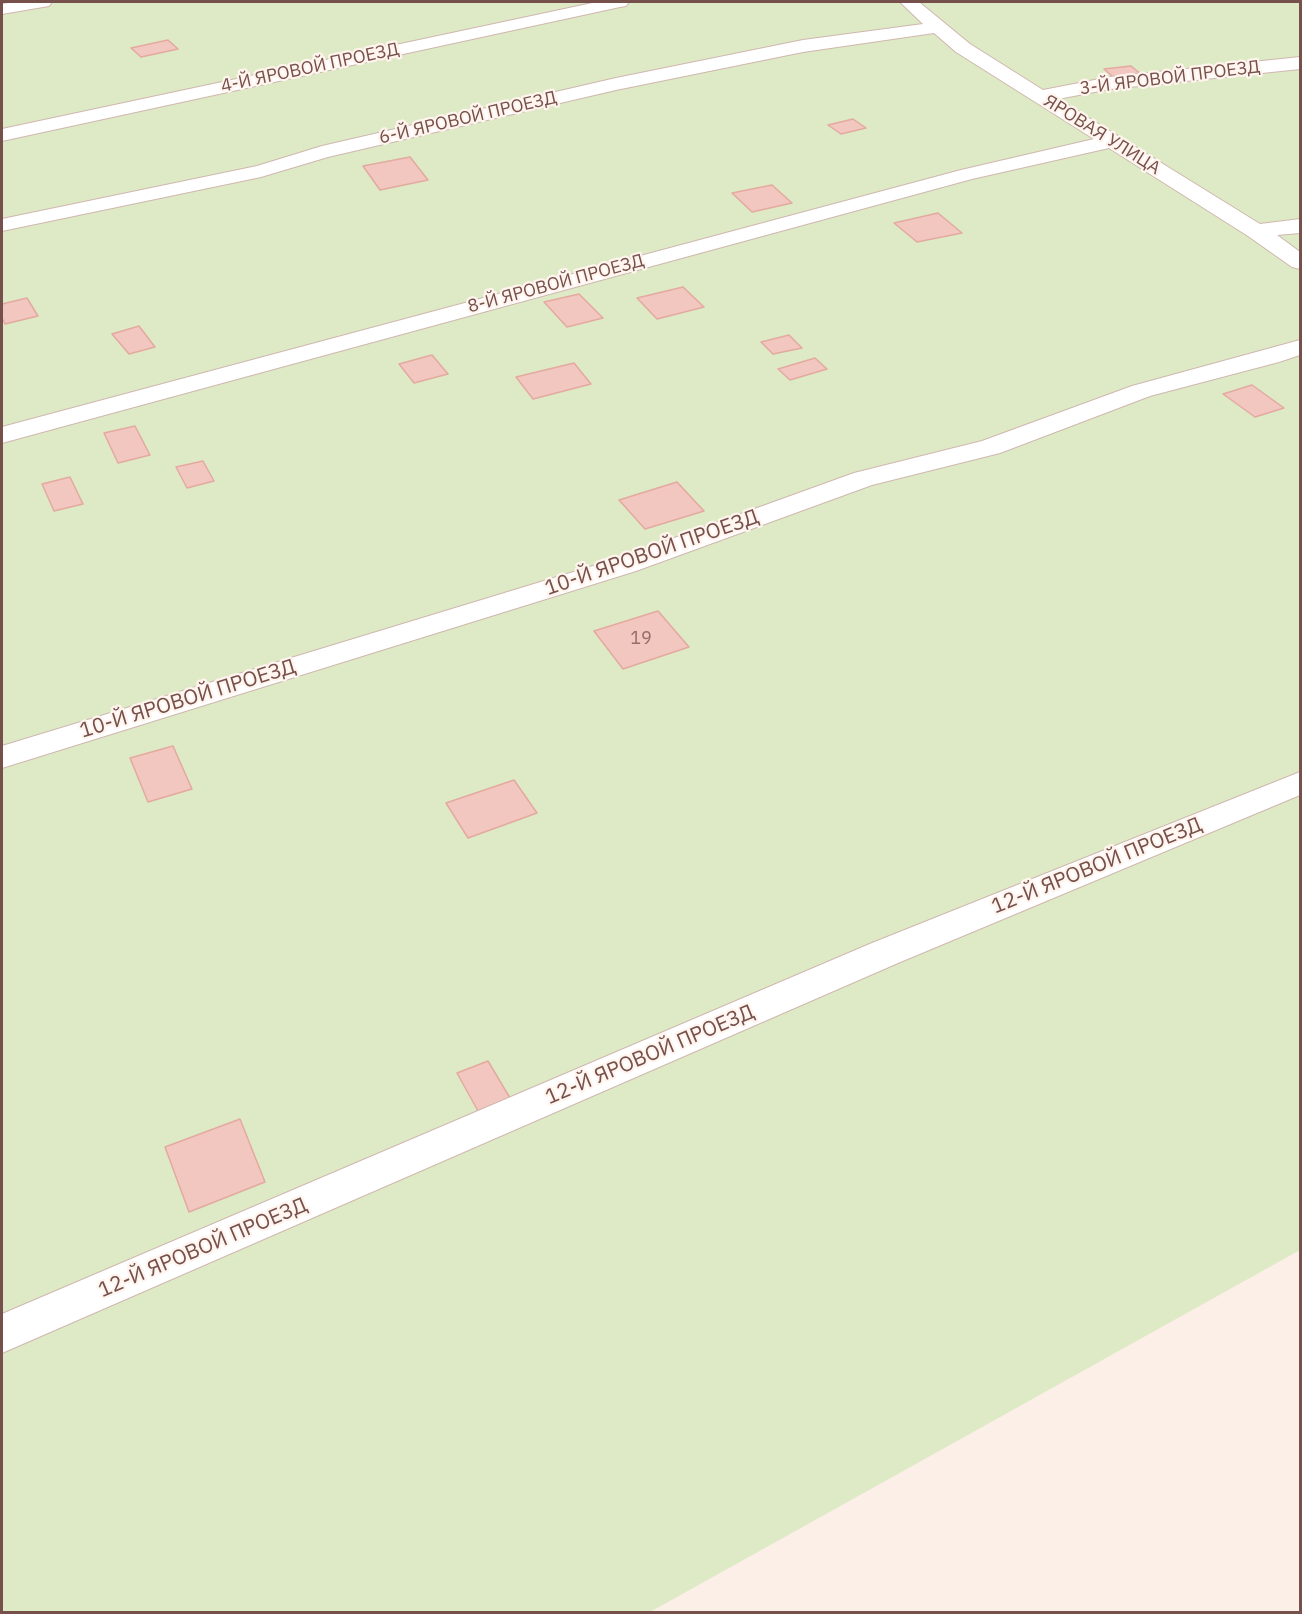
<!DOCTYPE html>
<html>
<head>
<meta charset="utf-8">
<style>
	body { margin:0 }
	#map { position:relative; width:1302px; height:1614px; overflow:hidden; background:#fcefe7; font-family:"IBM Plex Sans",sans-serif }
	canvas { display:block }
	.frame { position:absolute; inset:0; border:3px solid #76504b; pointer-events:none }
</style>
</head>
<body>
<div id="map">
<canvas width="1302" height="1614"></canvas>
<div class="frame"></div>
</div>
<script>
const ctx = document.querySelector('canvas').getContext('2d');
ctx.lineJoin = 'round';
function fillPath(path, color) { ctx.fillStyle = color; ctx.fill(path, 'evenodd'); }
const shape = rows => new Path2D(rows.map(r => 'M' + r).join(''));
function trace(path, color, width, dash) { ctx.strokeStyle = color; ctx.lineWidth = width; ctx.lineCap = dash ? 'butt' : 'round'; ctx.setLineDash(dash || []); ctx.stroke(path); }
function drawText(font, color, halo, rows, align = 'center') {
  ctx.font = font + ' "IBM Plex Sans",sans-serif'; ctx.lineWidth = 4.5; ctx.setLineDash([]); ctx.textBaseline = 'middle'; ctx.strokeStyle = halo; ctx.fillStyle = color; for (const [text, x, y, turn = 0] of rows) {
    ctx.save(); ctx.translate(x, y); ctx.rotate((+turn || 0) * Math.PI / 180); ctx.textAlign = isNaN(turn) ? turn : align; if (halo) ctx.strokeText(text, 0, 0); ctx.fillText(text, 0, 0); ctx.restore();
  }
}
fillPath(shape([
	[2,2,1300,2,1300,1250,650,1612,2,1612]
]), '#ddeac5');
const building = shape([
	[168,40,178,49,141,57,131,48,168,40],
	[1131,66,1142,75,1114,78,1104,69,1131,66],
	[853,119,866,128,841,134,828,125,853,119],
	[410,157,428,180,380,190,363,166,410,157],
	[772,185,792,203,752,212,732,193,772,185],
	[938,213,962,233,917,242,894,223,938,213],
	[683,287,704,307,657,319,637,298,683,287],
	[579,294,603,318,567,327,544,302,579,294],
	[27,298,38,316,5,324,2,318,2,304,27,298],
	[139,326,155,347,129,354,112,334,139,326],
	[789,335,802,348,773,354,761,342,789,335],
	[432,355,448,374,414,383,399,364,432,355],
	[815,358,827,369,790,380,778,369,815,358],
	[574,363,591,384,533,399,516,377,574,363],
	[1252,385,1284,408,1255,417,1223,394,1252,385],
	[135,426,150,455,118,463,104,433,135,426],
	[203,461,214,481,187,488,176,467,203,461],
	[70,477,83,504,54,511,42,484,70,477],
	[677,482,704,511,645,529,619,500,677,482],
	[658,611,689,647,623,669,594,631,658,611],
	[173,746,192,789,148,802,130,758,173,746],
	[514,780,537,813,468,838,446,803,514,780],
	[488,1061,510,1098,478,1111,457,1073,488,1061],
	[240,1119,265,1182,189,1212,165,1147,240,1119]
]);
fillPath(building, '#f1c7bf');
trace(building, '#e4a9a0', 1.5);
const minor = shape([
	[14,2,52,2,49,6,43,7,2,14,2,4,14,2],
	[597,2,629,2,626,6,620,7,2,141,2,129,597,2],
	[900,2,919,2,970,44,1043,90,1110,77,1300,57,1300,69,1110,89,1058,99,1260,224,1300,219,1300,233,1277,235,1300,252,1300,269,1292,267,1248,236,1109,148,972,179,2,443,2,427,961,170,1094,139,956,52,934,33,803,52,616,90,328,157,261,177,2,231,2,219,257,166,322,146,616,78,803,40,923,24,900,2],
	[1300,340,1300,355,1279,362,1150,396,1000,453,872,485,636,571,2,768,2,746,616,559,854,473,982,441,1132,386,1300,340],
	[1300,772,1300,795,898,963,2,1353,2,1314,872,943,1300,772]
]);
trace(minor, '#d0b7af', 2);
fillPath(minor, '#fff');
drawText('18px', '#76504b', '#fff4ee', [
	["4-Й ЯРОВОЙ ПРОЕЗД",310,68,-12],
	["3-Й ЯРОВОЙ ПРОЕЗД",1170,78,-7],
	["6-Й ЯРОВОЙ ПРОЕЗД",468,118,-13],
	["ЯРОВАЯ УЛИЦА",1102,135,32],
	["8-Й ЯРОВОЙ ПРОЕЗД",556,284,-15]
]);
drawText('18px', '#956e68', null, [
	["19",641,639]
]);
drawText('21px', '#76504b', '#fff4ee', [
	["10-Й ЯРОВОЙ ПРОЕЗД",652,553,-19],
	["10-Й ЯРОВОЙ ПРОЕЗД",188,699,-17],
	["12-Й ЯРОВОЙ ПРОЕЗД",1097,866,-22],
	["12-Й ЯРОВОЙ ПРОЕЗД",650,1055,-23],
	["12-Й ЯРОВОЙ ПРОЕЗД",203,1248,-23]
]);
</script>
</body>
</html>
